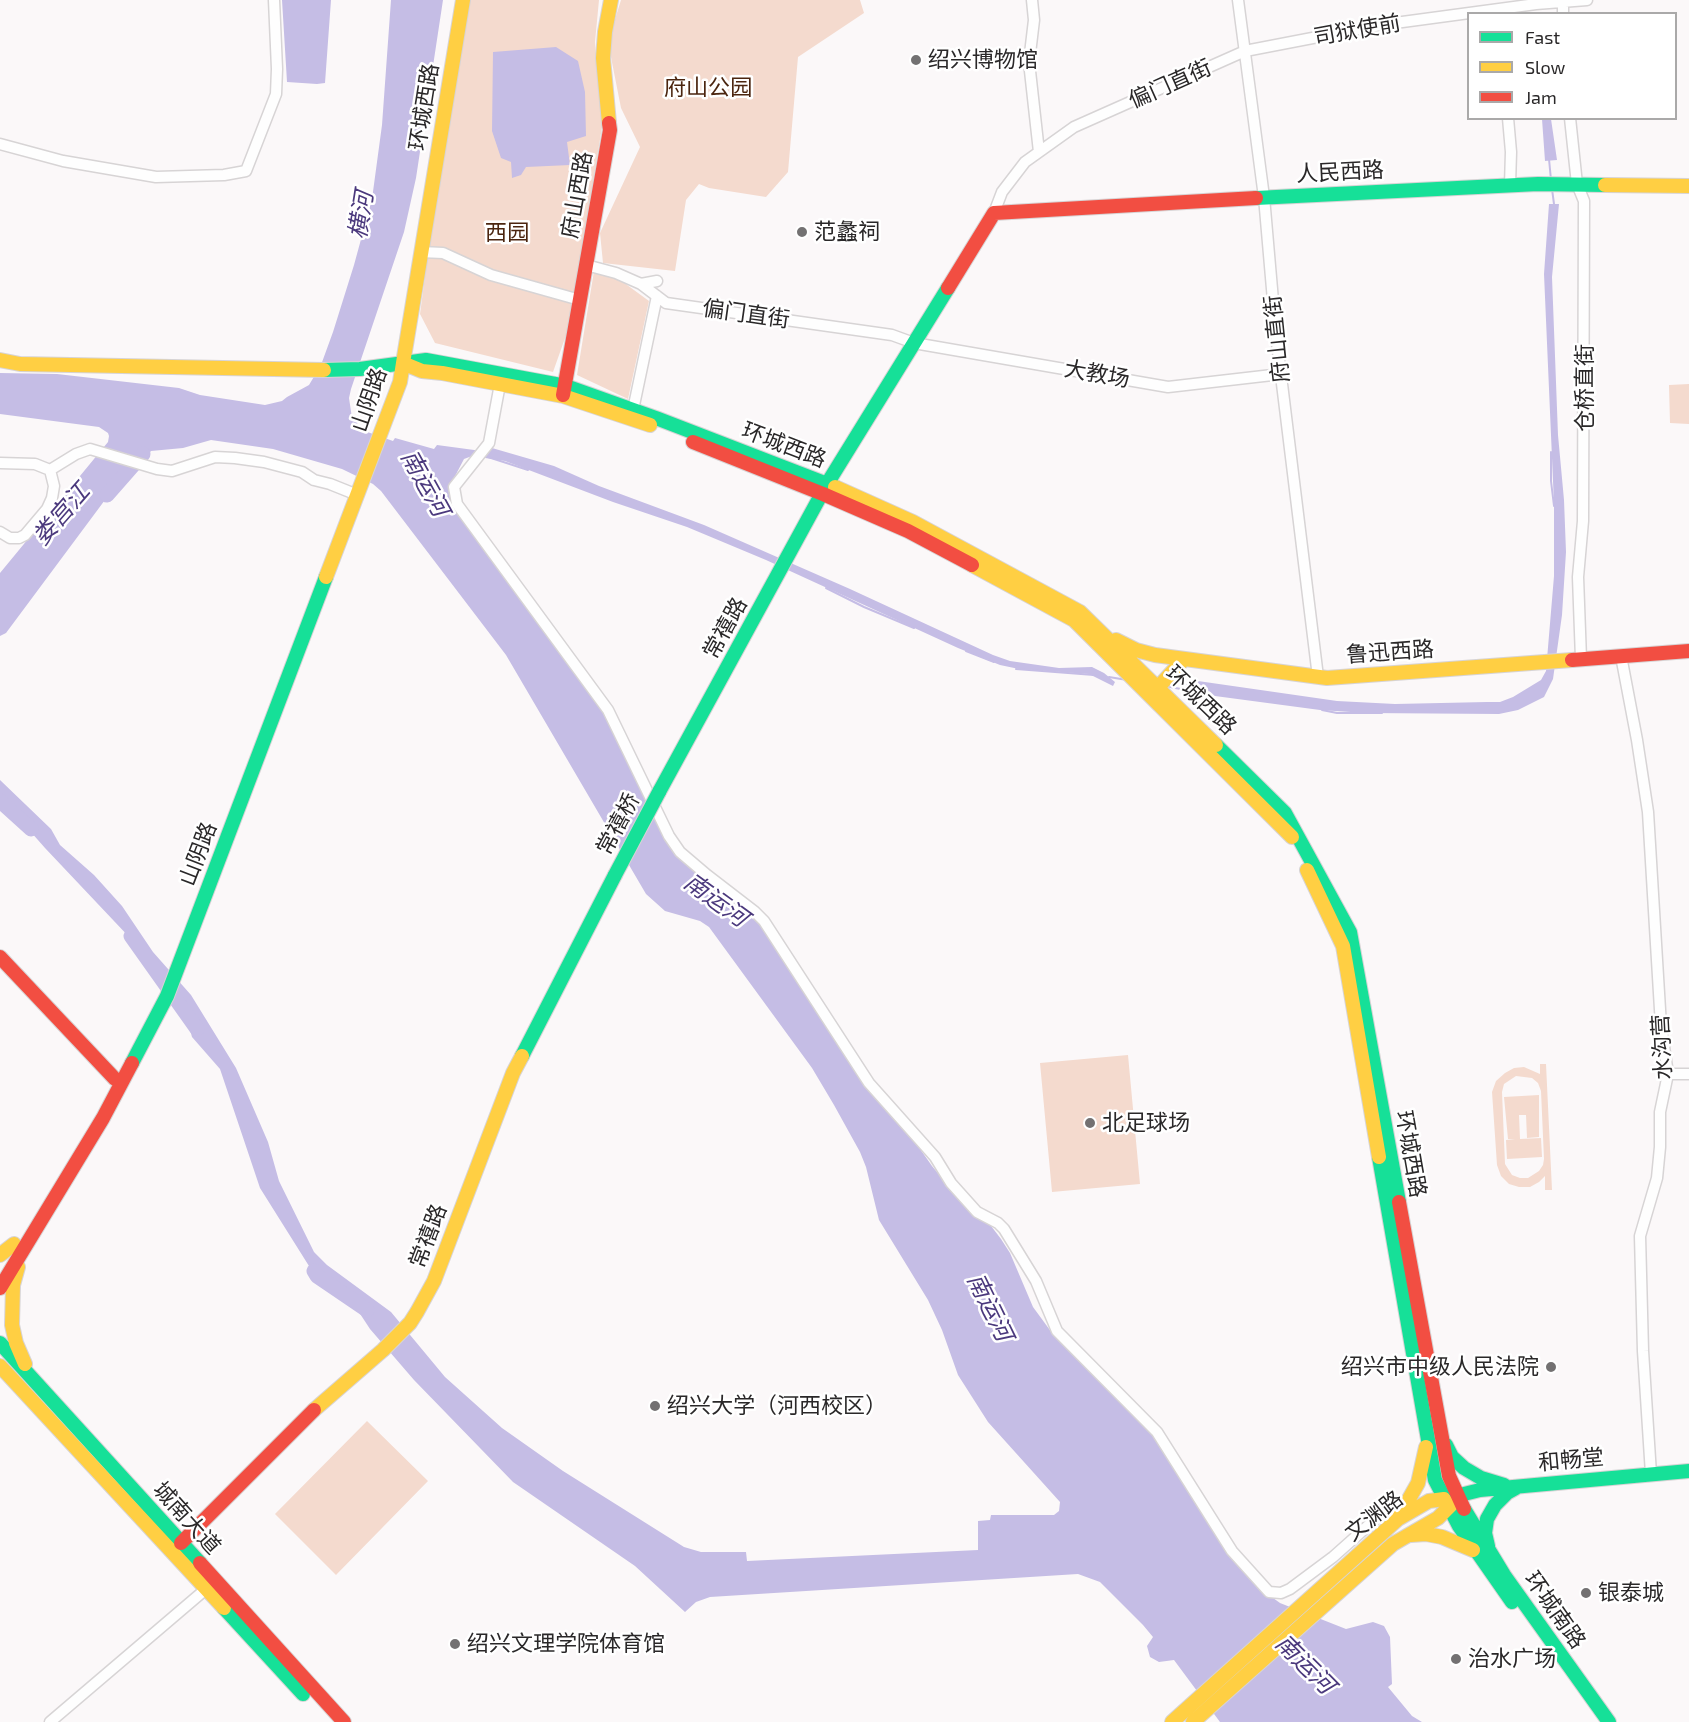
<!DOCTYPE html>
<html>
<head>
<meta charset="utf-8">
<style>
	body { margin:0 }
	#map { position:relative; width:1689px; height:1722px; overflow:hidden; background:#fbf8f9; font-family:"Exo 2",sans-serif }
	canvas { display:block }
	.legend { position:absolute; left:1467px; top:12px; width:210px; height:108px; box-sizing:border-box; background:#fff; border:2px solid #aaa9a9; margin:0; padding:8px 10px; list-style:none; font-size:18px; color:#2a2829 }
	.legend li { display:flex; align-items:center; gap:12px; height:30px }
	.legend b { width:30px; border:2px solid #aaa9a9 }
</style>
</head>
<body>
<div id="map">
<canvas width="1689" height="1722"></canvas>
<ul class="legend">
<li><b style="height:8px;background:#16e098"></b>Fast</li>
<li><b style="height:8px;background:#ffcf43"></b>Slow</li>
<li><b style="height:8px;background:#f24e42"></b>Jam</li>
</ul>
</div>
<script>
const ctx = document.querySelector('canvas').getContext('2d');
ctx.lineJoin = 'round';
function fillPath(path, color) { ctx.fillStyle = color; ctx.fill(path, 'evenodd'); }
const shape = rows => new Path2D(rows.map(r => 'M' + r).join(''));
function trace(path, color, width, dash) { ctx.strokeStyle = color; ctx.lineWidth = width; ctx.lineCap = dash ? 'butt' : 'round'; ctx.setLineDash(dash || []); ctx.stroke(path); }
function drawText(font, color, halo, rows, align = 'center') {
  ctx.font = font + ' "Exo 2","Noto Sans SC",sans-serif'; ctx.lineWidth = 5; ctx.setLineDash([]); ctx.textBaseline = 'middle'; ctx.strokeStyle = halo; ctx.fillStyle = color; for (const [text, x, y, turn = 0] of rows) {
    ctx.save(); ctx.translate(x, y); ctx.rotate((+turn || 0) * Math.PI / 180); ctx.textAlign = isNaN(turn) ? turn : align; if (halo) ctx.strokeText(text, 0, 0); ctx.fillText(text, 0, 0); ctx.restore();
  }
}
fillPath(shape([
	[470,0,599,0,595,42,602,127,570,324,553,372,435,343,420,314,431,231],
	[621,0,860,0,864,13,798,57,788,172,766,197,709,188,699,184,686,200,675,271,603,263,600,233,640,147,621,108,608,42],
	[594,271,623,282,649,301,628,399,577,375],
	[1689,384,1689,424,1670,423,1669,385],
	[1128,1055,1140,1184,1052,1192,1040,1063],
	[1540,1064,1546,1064,1552,1190,1545,1190,1545,1176,1539,1182,1530,1187,1519,1187,1509,1184,1501,1176,1497,1165,1492,1092,1496,1081,1505,1073,1514,1068,1524,1067,1540,1074],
	[1516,1076,1532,1078,1538,1083,1541,1091,1544,1159,1543,1165,1539,1171,1528,1178,1520,1178,1512,1175,1505,1164,1502,1092,1504,1084],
	[1539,1095,1539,1137,1527,1138,1526,1115,1519,1115,1520,1139,1541,1138,1542,1157,1507,1159,1506,1140,1515,1139,1508,1139,1504,1097],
	[367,1421,428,1481,336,1575,275,1514]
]), '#f4dace');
fillPath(shape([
	[282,0,331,0,325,83,317,84,287,82],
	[391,0,443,0,416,178,404,232,351,389,349,398,352,418,358,421,356,428,393,441,395,438,434,449,437,445,489,452,492,448,554,466,599,486,704,525,850,589,993,655,1010,661,1059,668,1092,667,1104,673,1115,682,1113,686,1089,674,1019,669,1000,665,958,648,766,560,687,527,613,502,505,461,472,456,464,459,452,482,451,490,602,707,668,834,752,910,932,1166,946,1183,988,1222,1001,1239,1010,1253,1033,1307,1055,1337,1076,1355,1153,1431,1269,1595,1280,1603,1346,1629,1373,1622,1384,1626,1390,1637,1392,1684,1388,1687,1412,1716,1422,1722,1220,1722,1174,1660,1159,1662,1150,1657,1147,1646,1153,1637,1143,1625,1100,1582,1078,1574,710,1597,696,1602,685,1612,635,1566,513,1482,414,1380,370,1329,349,1297,314,1274,260,1188,220,1069,192,1037,184,1008,131,939,45,848,0,797,0,780,51,829,60,845,94,875,122,906,153,952,191,995,236,1068,268,1142,279,1181,314,1252,327,1265,391,1312,445,1377,502,1428,563,1471,684,1547,701,1552,746,1552,747,1561,978,1550,978,1521,990,1520,991,1515,1054,1515,1059,1511,1060,1502,988,1422,958,1375,942,1330,928,1300,879,1220,866,1167,860,1152,834,1105,812,1068,709,927,700,921,665,911,646,894,506,655,381,491,373,484,342,469,273,449,211,440,183,448,151,451,133,470,128,469,6,633,0,636,0,573,108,442,109,436,108,433,99,427,0,414,0,373,57,374,179,388,200,395,265,405,282,401,287,397,309,385,321,365,333,332,354,265,372,199,382,125],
	[556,47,578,61,585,92,586,136,567,142,570,165,526,167,521,175,512,178,511,162,501,158,492,131,493,52],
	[1542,119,1551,119,1557,160,1545,161],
	[1549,204,1559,204,1552,277,1558,435,1564,500,1566,552,1562,615,1553,679,1544,697,1518,710,1499,714,1366,713,1320,710,1185,692,1186,685,1191,680,1337,701,1395,704,1487,702,1500,702,1513,697,1541,680,1546,671,1554,576,1554,504,1544,274]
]), '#c5bde5');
trace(shape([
	[1549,159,1551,180],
	[1552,189,1554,204],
	[1551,452,1551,481,1554,506],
	[488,457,528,470],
	[826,588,864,607,914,628],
	[966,651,994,662],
	[1016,669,1094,675],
	[1109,677,1127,680],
	[1165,686,1186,690],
	[1322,710,1337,713,1382,713]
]), '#c5bde5', 2);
trace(shape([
	[107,495,143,454],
	[0,801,31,829],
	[131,936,197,1029],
	[314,1271,317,1276,367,1310]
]), '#c5bde5', 15);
const street = shape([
	[1032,0,1034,20,1029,62,1039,152],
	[1238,0,1264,197,1276,335,1318,677],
	[1563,0,1563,14],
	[1508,118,1511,152,1510,185],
	[1570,118,1577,184,1584,201,1583,521,1578,577,1581,659],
	[0,144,63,161,156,177,224,175,246,171,276,94,277,69,274,0],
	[994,213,1002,192,1025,162,1074,127,1245,51,1380,25,1536,4,1587,0],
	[421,252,443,253,491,275,580,300],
	[586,265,616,273,641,284,666,303,892,335,914,343,1168,387,1281,374],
	[641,284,657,281],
	[500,384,489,443,454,487,457,504,608,710,669,836,680,852,707,875,755,912,764,921,869,1083,935,1157,951,1183,977,1212,998,1223,1004,1229,1036,1281,1057,1331,1157,1432,1232,1551,1269,1592,1281,1593,1290,1589,1333,1557,1379,1516,1384,1509,1390,1508,1398,1519],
	[633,410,657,296],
	[0,463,35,464,50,470,76,454,90,449,157,469,172,471,215,457,235,458,264,462,302,472,314,480,330,484,350,492],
	[0,532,10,538,19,538,25,535,47,509,52,498,54,486,50,470],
	[1621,656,1637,740,1648,812,1661,1026,1668,1074,1660,1112,1660,1147,1657,1178,1640,1236,1643,1351,1651,1474],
	[1668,1074,1689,1074],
	[50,1722,206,1589]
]);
const fast = shape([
	[1256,198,1538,184,1605,185],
	[324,370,360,369,426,360,566,386,656,418,835,487],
	[1216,745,1285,813,1350,932,1399,1202],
	[659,792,827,484,948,288],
	[522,1056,615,875],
	[132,1063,167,996,326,577],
	[1379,1157,1435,1480,1459,1526,1512,1602],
	[0,1343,200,1563],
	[1446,1445,1452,1457,1464,1468,1481,1478,1504,1485],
	[1444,1499,1480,1490,1689,1471],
	[1464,1509,1504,1575,1609,1722],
	[1488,1546,1485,1533,1487,1519,1495,1505,1507,1493,1516,1488],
	[224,1608,303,1694]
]);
const slow = shape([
	[609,123,603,58,605,32,611,0],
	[1605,185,1689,186],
	[0,360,20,364,324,370],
	[403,363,463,0],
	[405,364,422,371,442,373,563,396,650,425],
	[835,487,913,522,1080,612,1216,745],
	[972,565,1074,620,1292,837],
	[326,577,400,382,403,363],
	[1116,640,1136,650,1155,655,1327,678,1572,660],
	[1153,693,1184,659],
	[1307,870,1343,946,1379,1157],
	[0,1255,14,1244],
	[18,1267,13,1285,12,1325,16,1343,25,1364],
	[0,1366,224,1608],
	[314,1410,383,1350,410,1323,417,1312,434,1281,513,1073,522,1056],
	[1400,1515,1418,1483,1426,1447],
	[1411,1535,1426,1534,1442,1537,1473,1550],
	[1172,1722,1398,1519,1429,1501,1444,1499],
	[1193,1722,1393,1544,1438,1518,1453,1503]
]);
const jam = shape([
	[948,288,994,213,1256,198],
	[563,395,610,130,609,123],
	[693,442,823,494,908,531,972,565],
	[1572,660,1689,651],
	[0,957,115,1079],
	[1399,1202,1449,1476,1464,1509],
	[0,1288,103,1118,132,1063],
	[181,1543,314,1410],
	[200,1563,344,1722]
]);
trace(street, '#d7d4d5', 13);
trace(fast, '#d7d4d5', 16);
trace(slow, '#d7d4d5', 16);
trace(jam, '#d7d4d5', 16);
trace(street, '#fefefe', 10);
trace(fast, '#16e098', 14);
trace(slow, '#ffcf43', 14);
trace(jam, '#f24e42', 14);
const fastBridge = shape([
	[615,875,659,792]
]);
trace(fastBridge, '#d7d4d5', 16, []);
trace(fastBridge, '#16e098', 14);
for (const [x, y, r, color] of [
	[916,60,6,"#737172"],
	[802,232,6,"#737172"],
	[1090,1123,6,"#737172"],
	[1551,1367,6,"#737172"],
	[655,1406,6,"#737172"],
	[1586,1593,6,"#737172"],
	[455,1644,6,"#737172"],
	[1456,1659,6,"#737172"]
]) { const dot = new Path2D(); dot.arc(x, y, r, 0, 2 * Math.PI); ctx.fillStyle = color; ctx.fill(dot); trace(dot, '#fff', 2); }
drawText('22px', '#2a2829', '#fff', [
	["司狱使前",1357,30,-10],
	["偏门直街",1170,84,-24],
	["环城西路",424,107,-81],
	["人民西路",1340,172,-3],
	["府山西路",577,195,-80],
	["偏门直街",746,314,8],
	["府山直街",1277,339,-96],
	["大教场",1097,374,10],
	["仓桥直街",1585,388,-90],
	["山阴路",369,400,-71],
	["环城西路",784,445,21],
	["常禧路",725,628,-61],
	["鲁迅西路",1390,652,-4],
	["环城西路",1201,700,44],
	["常禧桥",618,824,-62],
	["山阴路",198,854,-69],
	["水沟营",1662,1047,-93],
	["环城西路",1411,1154,80],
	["常禧路",428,1236,-69],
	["和畅堂",1571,1460,-5],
	["文渊路",1374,1516,-38],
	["城南大道",187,1518,48],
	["环城南路",1555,1610,55]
]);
drawText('22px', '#2a2829', '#fff', [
	["绍兴博物馆",928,60],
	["范蠡祠",814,232],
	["北足球场",1102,1123],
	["绍兴市中级人民法院",1539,1367,"right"],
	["绍兴大学（河西校区）",667,1406],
	["银泰城",1598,1593],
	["绍兴文理学院体育馆",467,1644],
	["治水广场",1468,1659]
], 'left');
drawText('22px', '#4b250f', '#fff', [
	["府山公园",708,88],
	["西园",507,233]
]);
drawText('italic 24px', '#4b397d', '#fff', [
	["横河",361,215,-81],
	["南运河",425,483,61],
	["娄宫江",61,514,-49],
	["南运河",716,900,36],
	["南运河",990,1307,64],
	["南运河",1305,1664,45]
]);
</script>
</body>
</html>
